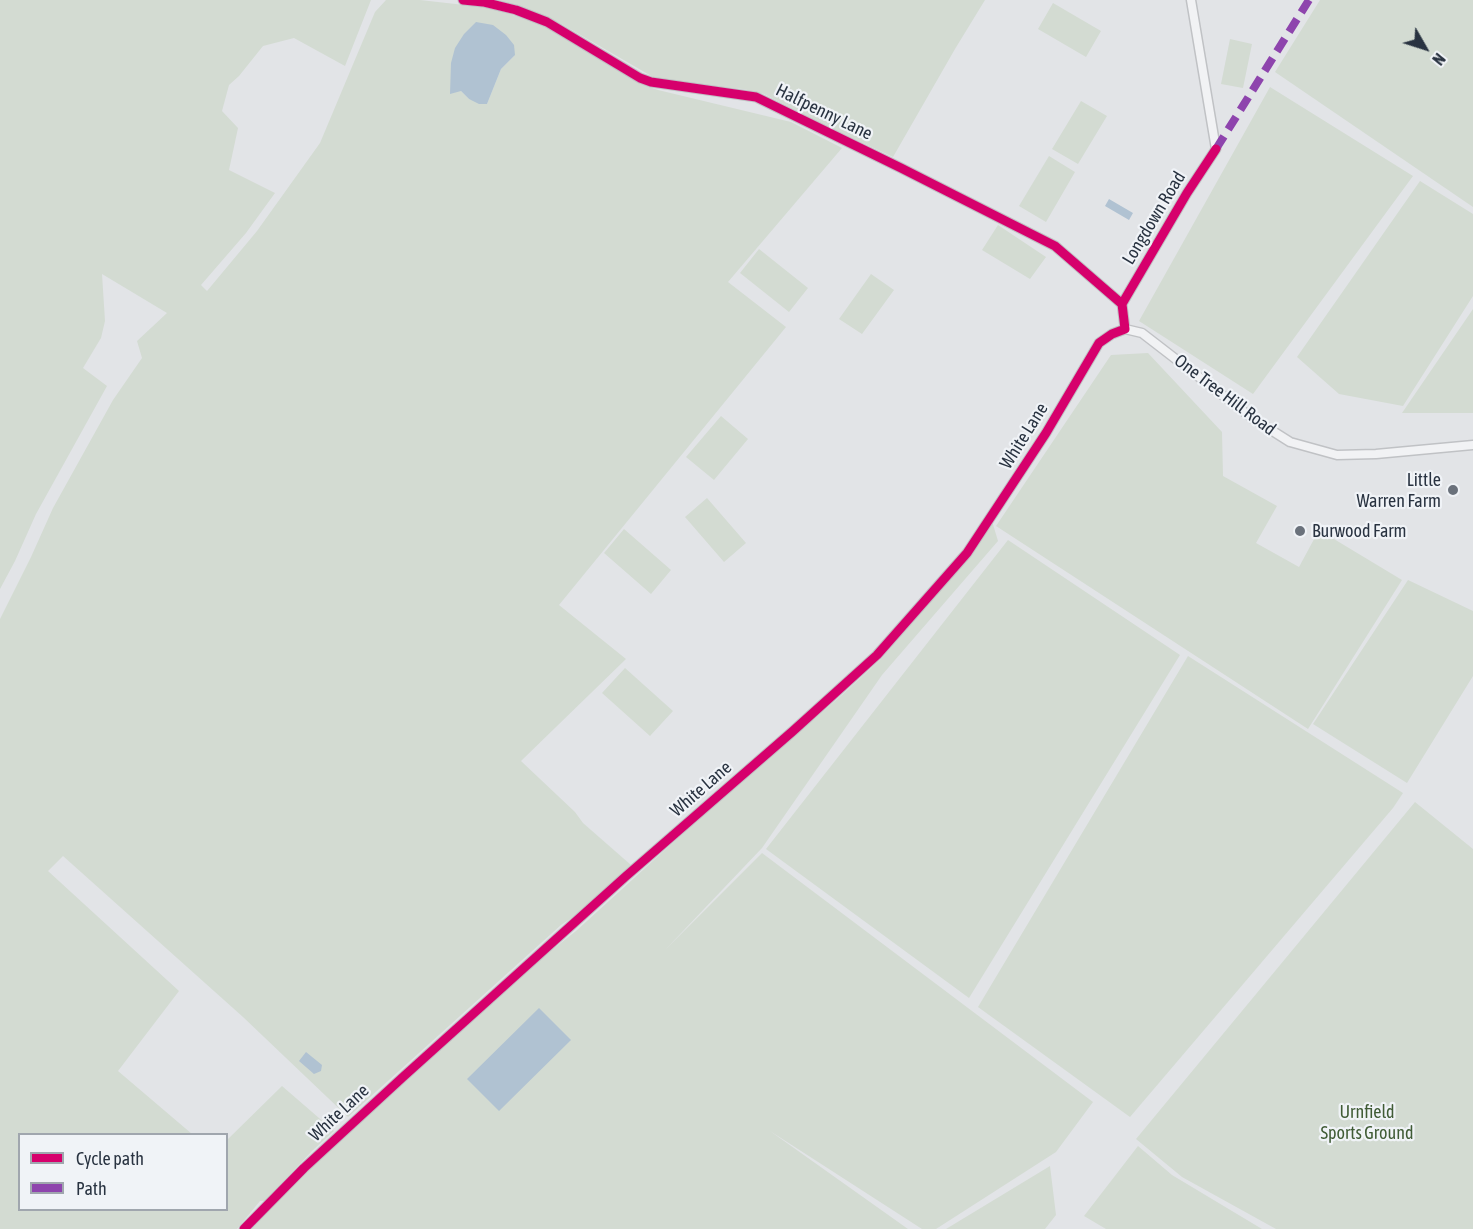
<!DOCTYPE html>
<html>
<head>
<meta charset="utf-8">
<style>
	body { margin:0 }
	#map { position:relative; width:1473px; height:1229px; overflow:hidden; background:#e2e4e7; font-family:"Asap Condensed",sans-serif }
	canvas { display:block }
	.legend { position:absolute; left:18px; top:1133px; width:210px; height:78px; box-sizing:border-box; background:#f0f3f7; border:2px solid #a0a6ae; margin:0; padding:8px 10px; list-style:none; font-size:18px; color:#293341 }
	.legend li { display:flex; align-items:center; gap:12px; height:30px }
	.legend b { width:30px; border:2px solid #a0a6ae }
	.north { position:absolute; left:1395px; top:18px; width:60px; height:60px; -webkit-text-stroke:4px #f0f3f7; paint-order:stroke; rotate:129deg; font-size:16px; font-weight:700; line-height:24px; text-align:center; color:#293341 }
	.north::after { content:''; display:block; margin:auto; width:21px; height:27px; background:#293341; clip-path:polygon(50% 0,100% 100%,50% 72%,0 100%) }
</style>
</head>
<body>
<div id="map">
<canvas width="1473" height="1229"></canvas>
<ul class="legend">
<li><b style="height:8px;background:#d6006c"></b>Cycle path</li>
<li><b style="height:8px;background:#8e44ad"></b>Path</li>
</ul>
<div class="north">N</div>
</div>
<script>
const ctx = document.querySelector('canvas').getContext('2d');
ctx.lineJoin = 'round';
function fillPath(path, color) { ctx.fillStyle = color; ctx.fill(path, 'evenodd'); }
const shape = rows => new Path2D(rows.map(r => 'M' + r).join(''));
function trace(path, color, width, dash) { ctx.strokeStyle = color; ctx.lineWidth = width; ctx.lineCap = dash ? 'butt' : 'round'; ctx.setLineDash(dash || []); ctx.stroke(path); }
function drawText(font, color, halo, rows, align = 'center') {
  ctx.font = font + ' "Asap Condensed",sans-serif'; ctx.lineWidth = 4.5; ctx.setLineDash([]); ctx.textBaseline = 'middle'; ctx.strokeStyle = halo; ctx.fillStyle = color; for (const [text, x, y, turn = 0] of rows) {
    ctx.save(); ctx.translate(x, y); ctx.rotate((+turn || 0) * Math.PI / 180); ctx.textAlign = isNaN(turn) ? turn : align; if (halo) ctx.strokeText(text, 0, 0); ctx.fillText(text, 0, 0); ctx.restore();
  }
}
fillPath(shape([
	[0,0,371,0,345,66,294,38,263,46,239,76,229,85,222,111,238,128,229,170,275,193,246,233,201,285,207,291,257,231,320,143,375,12,386,0,420,0,491,8,547,26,641,84,658,90,791,122,842,148,728,282,786,327,559,605,626,659,521,761,575,812,583,823,631,865,617,879,576,915,561,925,348,1117,243,1017,63,856,48,871,179,991,118,1071,192,1134,20,1134,20,1210,226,1210,227,1140,282,1086,334,1131,312,1151,265,1201,260,1201,237,1229,0,1229,0,619,31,557,53,508,113,400,142,358,137,341,167,313,102,274,105,321,101,338,83,368,107,386,36,514,15,561,0,589],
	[515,55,501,69,487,104,469,99,461,91],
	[499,0,985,0,955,49,893,157,818,122,764,94,743,89,692,84,653,77,558,22],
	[1320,0,1473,0,1473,207,1275,72],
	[1053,3,1101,31,1086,57,1038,29],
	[1230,39,1252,44,1243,88,1221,84],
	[1270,87,1413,176,1253,394,1139,321],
	[1081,101,1107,116,1078,164,1052,149],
	[1049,156,1075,172,1046,222,1019,206],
	[1420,181,1473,214,1473,296,1403,406,1339,394,1297,357],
	[998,225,1046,257,1030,279,982,250],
	[759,249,808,288,789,312,740,273],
	[871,274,894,290,862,334,839,319],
	[1473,309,1473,413,1402,413],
	[1148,353,1222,432,1223,476,1277,506,1256,543,1299,567,1319,530,1402,580,1308,729,996,526,1111,355],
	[721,416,748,439,714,480,686,457],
	[707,498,746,543,724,562,685,517],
	[992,521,998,541,882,675,762,848,665,950,762,853,1093,1102,1056,1152,936,1229,922,1229,770,1131,908,1229,251,1229,321,1158,543,957,576,931,700,818,842,695,881,659,964,563],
	[624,529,671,570,651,594,604,553],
	[1008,540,1180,655,969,998,766,849],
	[1408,580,1473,611,1473,676,1407,783,1313,724],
	[1188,656,1403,793,1393,808,1130,1117,978,1007],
	[625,668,673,711,650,736,602,693],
	[1415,802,1473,849,1473,1229,1276,1229,1182,1177,1136,1139],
	[1138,1146,1172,1175,1262,1229,1106,1229,1084,1216],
	[1050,1166,1056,1215,1045,1229,946,1229]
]), '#d3dbd2');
fillPath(shape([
	[476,22,493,25,506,35,514,45,515,55,501,69,487,104,479,104,469,99,461,91,450,94,451,63,455,48,464,34],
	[1109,199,1133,213,1129,220,1105,206],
	[539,1008,571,1040,499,1111,467,1079],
	[306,1052,322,1065,321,1071,314,1074,299,1061]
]), '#b0c2d2');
const minor = shape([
	[463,0,483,2,516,10,547,22,640,78,651,82,756,97,901,168,1055,246,1122,304,1125,329],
	[1122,304,1187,193,1216,149,1191,0],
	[1125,329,1142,333,1252,418,1290,442,1337,455,1376,454,1473,445],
	[244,1229,304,1168,403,1077,625,877,793,731,877,655,967,553,1046,433,1099,343,1112,334,1125,329]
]);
trace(minor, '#c0c2c5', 11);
trace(minor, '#f1f2f4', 8);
trace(shape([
	[1216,149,1309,0]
]), '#8e44ad', 8, [15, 8]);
trace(shape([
	[1122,304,1187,193,1216,149],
	[244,1229,304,1168,403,1077,625,877,793,731,877,655,967,553,1046,433,1099,343,1112,334,1125,329,1122,304,1055,246,901,168,756,97,651,82,640,78,547,22,516,10,483,2,463,0]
]), '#d6006c', 9);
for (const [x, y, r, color] of [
	[1453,490,6,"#6a717b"],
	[1300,531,6,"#6a717b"]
]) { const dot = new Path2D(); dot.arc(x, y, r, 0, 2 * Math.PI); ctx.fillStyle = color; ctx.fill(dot); trace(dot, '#f0f3f7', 2); }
drawText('18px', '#293341', '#f0f3f7', [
	["Halfpenny Lane",824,112,26],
	["Longdown Road",1154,218,-59],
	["One Tree Hill Road",1225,395,37],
	["White Lane",1024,436,-58],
	["White Lane",701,789,-41],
	["White Lane",339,1113,-43]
]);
drawText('18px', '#293341', '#f0f3f7', [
	["Little",1441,480],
	["Warren Farm",1441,501],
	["Burwood Farm",1312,531,"left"]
], 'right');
drawText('18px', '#405c36', '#f0f3f7', [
	["Urnfield",1367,1112],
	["Sports Ground",1367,1133]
]);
</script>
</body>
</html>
